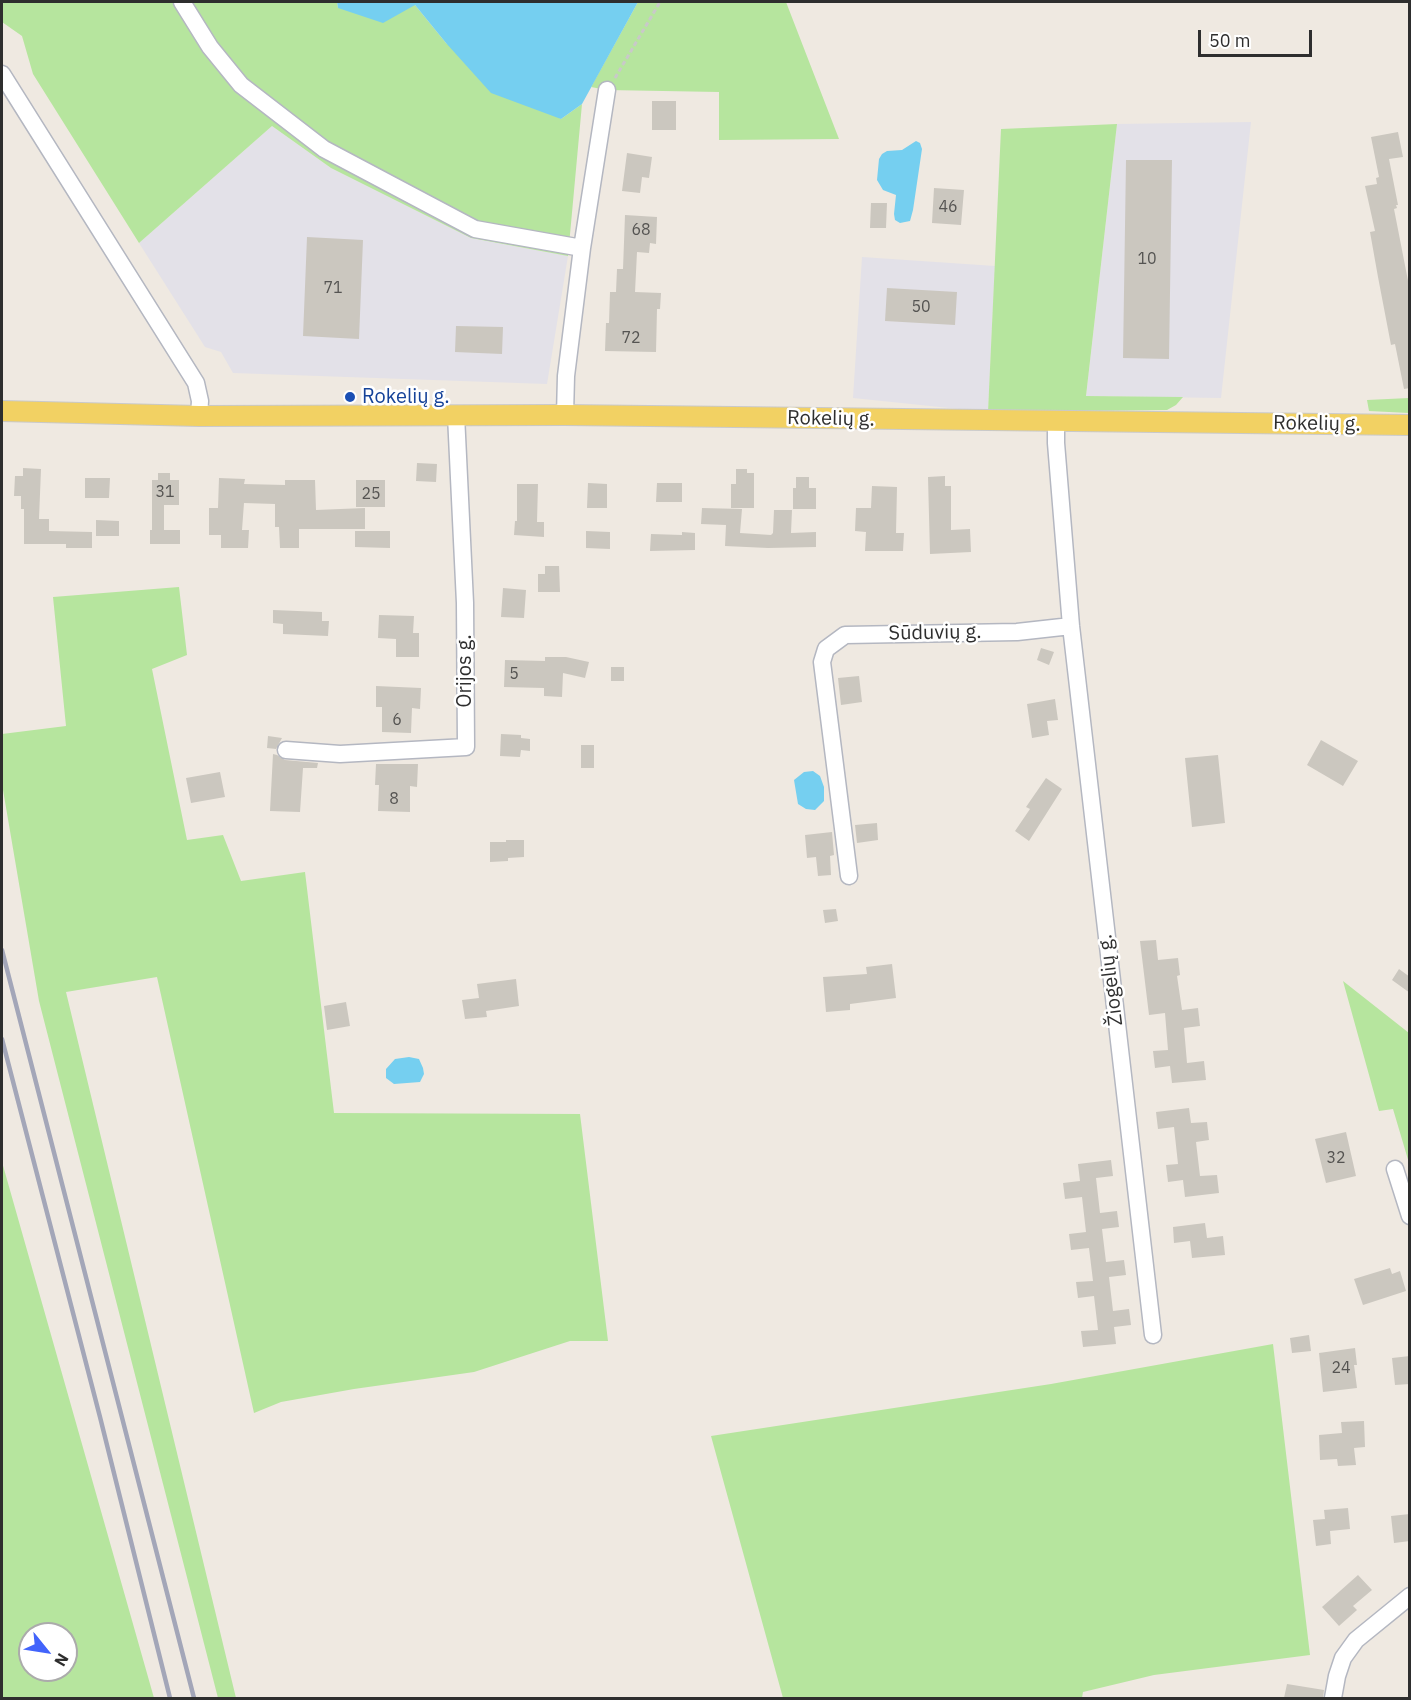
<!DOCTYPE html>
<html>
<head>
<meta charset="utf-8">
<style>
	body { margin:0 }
	#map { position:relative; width:1411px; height:1700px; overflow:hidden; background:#efe9e1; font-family:"IBM Plex Sans",sans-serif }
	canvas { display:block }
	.frame { position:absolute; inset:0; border:3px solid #2e2e2e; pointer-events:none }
	.north { position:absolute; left:18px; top:1622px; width:60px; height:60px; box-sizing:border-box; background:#fff; border:2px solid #ababab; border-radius:50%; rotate:120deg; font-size:16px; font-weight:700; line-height:24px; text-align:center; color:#2e2e2e }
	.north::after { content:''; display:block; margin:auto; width:21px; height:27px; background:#4264fb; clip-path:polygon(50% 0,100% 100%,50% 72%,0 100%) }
	.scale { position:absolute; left:1198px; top:30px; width:114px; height:27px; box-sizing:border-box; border:3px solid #2e2e2e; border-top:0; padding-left:8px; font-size:18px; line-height:21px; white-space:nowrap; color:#2e2e2e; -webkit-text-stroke:4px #fff; paint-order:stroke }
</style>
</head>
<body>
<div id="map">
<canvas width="1411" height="1700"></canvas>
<div class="frame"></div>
<div class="north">N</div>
<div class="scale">50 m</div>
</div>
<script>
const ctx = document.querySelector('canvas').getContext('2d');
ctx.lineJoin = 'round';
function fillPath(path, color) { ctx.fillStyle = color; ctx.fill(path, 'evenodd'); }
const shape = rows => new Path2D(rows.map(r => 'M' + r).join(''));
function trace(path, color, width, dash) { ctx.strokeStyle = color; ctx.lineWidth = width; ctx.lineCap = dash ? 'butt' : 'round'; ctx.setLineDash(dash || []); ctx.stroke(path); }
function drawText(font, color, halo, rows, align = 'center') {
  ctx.font = font + ' "IBM Plex Sans",sans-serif'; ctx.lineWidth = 5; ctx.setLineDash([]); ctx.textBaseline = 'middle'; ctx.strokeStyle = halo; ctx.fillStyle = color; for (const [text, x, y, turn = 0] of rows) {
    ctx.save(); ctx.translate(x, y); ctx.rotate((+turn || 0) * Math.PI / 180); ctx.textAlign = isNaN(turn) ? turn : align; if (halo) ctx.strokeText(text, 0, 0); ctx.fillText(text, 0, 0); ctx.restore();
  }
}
fillPath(shape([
	[1251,122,1221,398,1086,396,1117,124],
	[272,126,331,168,471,238,568,256,547,384,233,373,221,352,205,347,139,243],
	[862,257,995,266,988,412,853,398]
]), '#e3e1e8');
fillPath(shape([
	[2,2,337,2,338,8,415,5,446,43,561,119,582,104,568,256,471,238,331,168,272,126,139,243,33,74,22,36,2,22],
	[638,2,786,2,839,139,719,140,719,92,607,90,591,87],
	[1117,124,1086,396,1183,397,1176,405,1167,410,988,412,1001,129],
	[1409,398,1409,413,1369,411,1367,400],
	[179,587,187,655,152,669,187,840,223,835,241,881,305,872,334,1113,580,1114,608,1341,570,1341,474,1372,354,1389,281,1402,254,1413,157,977,66,992,236,1698,218,1698,39,1001,2,784,2,734,66,726,53,597],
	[1343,981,1409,1033,1409,1163,1393,1109,1379,1111],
	[2,1162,154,1698,2,1698],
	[30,1634,66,1634,66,1670,30,1670],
	[1273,1344,1310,1655,1154,1675,1083,1692,1082,1698,783,1698,711,1436,1051,1384]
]), '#b6e59e');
fillPath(shape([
	[337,2,638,2,582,104,561,119,491,93,446,43,415,5,383,23,338,8],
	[916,141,920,143,922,149,913,210,910,221,900,223,895,220,894,214,896,195,883,190,877,180,879,159,882,154,887,151,902,150],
	[813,771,820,776,824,787,824,801,815,810,806,809,798,804,794,780,804,772],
	[409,1057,419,1059,423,1068,424,1074,420,1082,394,1084,386,1078,386,1069,395,1059]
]), '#75cff0');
fillPath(shape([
	[652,101,676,101,676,130,652,130],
	[1398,132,1403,157,1389,159,1398,205,1396,205,1397,208,1394,209,1410,291,1410,388,1404,389,1395,344,1391,345,1378,277,1370,232,1375,231,1365,186,1377,184,1376,178,1379,177,1371,137],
	[627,153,652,157,649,178,642,177,640,193,622,191],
	[1126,160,1172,160,1169,359,1123,358],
	[934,188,964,190,961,225,932,223],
	[871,203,887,203,886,228,870,228],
	[625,215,657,217,656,244,650,243,649,253,637,252,635,292,661,293,660,309,657,309,656,352,605,351,606,323,609,323,610,292,616,292,617,269,623,269],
	[307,237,363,240,359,339,303,336],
	[887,288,957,292,955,325,885,321],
	[456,326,503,327,502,354,455,352],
	[417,463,437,464,436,482,416,481],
	[23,468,41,469,39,519,49,519,49,531,92,532,92,548,66,548,66,544,24,544,24,509,21,509,21,496,14,496,15,476,23,476],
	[736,469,747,469,747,473,754,473,754,508,731,508,731,484,736,484],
	[158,473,170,473,170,480,179,480,179,505,164,505,164,530,180,530,180,544,150,544,150,530,152,530,152,480,158,480],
	[945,476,945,486,951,486,951,530,970,529,971,552,930,554,928,477],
	[796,477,809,477,809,488,816,488,816,509,793,509,793,488,796,488],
	[85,478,110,478,109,498,85,498],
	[219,478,245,479,244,484,285,485,285,480,315,480,316,510,365,508,365,529,299,529,299,548,280,548,279,527,275,527,275,504,244,503,242,530,249,530,248,548,221,548,221,535,209,535,209,508,218,508],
	[356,480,385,480,385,507,356,507],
	[588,483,607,484,607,508,587,508],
	[657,483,682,483,682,502,656,502],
	[517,484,538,484,537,522,544,522,544,537,514,535,515,521,517,521],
	[872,486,897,487,896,533,904,533,903,551,865,551,866,532,855,531,856,508,871,508],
	[702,508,742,509,740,533,771,535,773,533,774,510,792,510,791,533,816,532,816,547,768,548,725,546,726,525,701,524],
	[96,520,119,521,119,536,96,536],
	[355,531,390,531,390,548,355,547],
	[586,531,610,532,610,549,586,548],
	[682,532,695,533,695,550,650,551,651,534,682,535],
	[545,566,559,566,560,592,538,592,538,574,545,574],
	[503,588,526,590,524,618,501,617],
	[273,610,322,612,322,621,329,621,328,636,283,634,283,624,273,623],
	[379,615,414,616,413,633,419,633,419,657,396,657,396,639,378,638],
	[1041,648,1054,652,1049,665,1037,660],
	[545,657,566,657,589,662,585,678,563,673,562,697,544,696,544,688,504,687,505,660,545,661],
	[611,667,624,667,624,681,611,681],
	[859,676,862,702,841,705,838,678],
	[376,686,421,688,420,709,412,708,411,733,382,732,382,707,376,707],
	[1055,699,1058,720,1047,721,1049,735,1032,738,1027,704],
	[501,734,521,735,521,738,530,739,530,751,521,750,520,757,500,756],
	[268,736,282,738,276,749,267,748],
	[1321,740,1358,761,1343,786,1307,765],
	[581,745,594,745,594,768,581,768],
	[273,754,277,755,285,760,318,763,317,768,303,768,300,812,270,811],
	[1218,755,1225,823,1192,827,1185,758],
	[376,764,418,764,417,787,410,786,410,812,378,811,379,785,375,785],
	[220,772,225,797,191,803,186,778],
	[1046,778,1062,789,1029,841,1015,831,1030,809,1026,807],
	[877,823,878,840,857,843,855,825],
	[832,832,834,855,830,856,831,875,818,876,816,857,807,858,805,835],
	[506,840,524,840,524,857,508,858,508,861,490,862,490,842,506,842],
	[836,909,838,921,825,923,823,910],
	[1156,940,1158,960,1178,958,1180,975,1177,976,1182,1010,1198,1008,1200,1026,1184,1028,1187,1063,1204,1061,1206,1080,1172,1083,1170,1066,1155,1068,1153,1051,1168,1050,1165,1013,1149,1015,1140,941],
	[892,964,896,998,850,1004,850,1010,826,1012,823,977,867,974,866,967],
	[1399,969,1410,977,1410,993,1392,980],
	[516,979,519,1006,486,1011,487,1017,465,1019,462,1000,479,998,477,984],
	[346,1002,350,1026,327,1030,324,1006],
	[1189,1108,1191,1123,1207,1122,1209,1140,1196,1142,1200,1176,1217,1175,1219,1193,1185,1197,1183,1180,1168,1182,1166,1165,1178,1164,1174,1127,1158,1129,1156,1112],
	[1346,1132,1356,1176,1326,1183,1315,1139],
	[1111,1160,1113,1176,1096,1178,1100,1213,1117,1211,1119,1227,1102,1229,1106,1262,1124,1260,1126,1275,1109,1277,1113,1311,1129,1309,1131,1325,1114,1327,1116,1344,1083,1347,1081,1331,1098,1330,1094,1296,1078,1298,1076,1282,1093,1281,1089,1248,1071,1250,1069,1234,1086,1232,1082,1197,1065,1199,1063,1183,1080,1181,1078,1164],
	[1205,1223,1207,1238,1223,1236,1225,1255,1192,1258,1190,1241,1174,1243,1173,1227],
	[1390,1268,1392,1274,1400,1271,1406,1291,1363,1305,1354,1279],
	[1309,1335,1311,1351,1292,1353,1290,1338],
	[1355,1348,1357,1365,1354,1365,1357,1388,1323,1392,1319,1353],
	[1410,1356,1410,1384,1395,1385,1392,1358],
	[1364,1421,1365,1447,1354,1448,1356,1465,1338,1466,1337,1459,1320,1460,1319,1435,1342,1433,1341,1422],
	[1348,1508,1350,1529,1330,1531,1331,1544,1316,1546,1313,1520,1325,1519,1324,1510],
	[1410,1514,1410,1541,1394,1543,1391,1516],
	[1358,1575,1372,1590,1353,1606,1357,1610,1339,1626,1322,1607],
	[1287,1684,1324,1690,1323,1698,1284,1698]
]), '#cbc7bf');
const minor = shape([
	[182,2,210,47,241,85,324,149,475,229,582,248],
	[2,74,196,383,200,401,199,416],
	[565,415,566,376,582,248,607,90],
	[1056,420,1056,443,1071,626,1153,1335],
	[286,750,340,754,466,747,465,603,456,415],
	[849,876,822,662,826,649,845,635,1017,632,1071,626],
	[1395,1169,1410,1216],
	[1333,1698,1337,1676,1343,1658,1356,1640,1410,1596]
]);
const major = shape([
	[2,411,199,416,565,415,1410,425]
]);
trace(minor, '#b4b7c1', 19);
trace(major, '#c9c9c9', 22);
trace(shape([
	[615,78,660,2]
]), '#c9c9c9', 3, [4.5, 3]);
trace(minor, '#fff', 16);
trace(major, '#f2d163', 20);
trace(shape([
	[2,950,194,1698],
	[2,1039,100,1417,170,1698]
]), '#a3a6b8', 4.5);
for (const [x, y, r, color] of [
	[350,397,6,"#1a4fb4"]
]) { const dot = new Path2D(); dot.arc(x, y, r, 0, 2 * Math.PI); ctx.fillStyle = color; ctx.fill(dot); trace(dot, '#fff', 2); }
drawText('16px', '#555452', null, [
	["46",948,207],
	["68",641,230],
	["10",1147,259],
	["71",333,288],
	["50",921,307],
	["72",631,338],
	["31",165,492],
	["25",371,494],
	["5",514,674],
	["6",397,720],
	["8",394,799],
	["32",1336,1158],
	["24",1341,1368]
]);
drawText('20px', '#164399', '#fff', [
	["Rokelių g.",362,397]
], 'left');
drawText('20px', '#2e2e2e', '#fff', [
	["Rokelių g.",831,419,1],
	["Rokelių g.",1317,424,1],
	["Sūduvių g.",935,633,-1],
	["Orijos g.",465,671,-90],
	["Žiogelių g.",1111,980,-97]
]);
</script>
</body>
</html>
